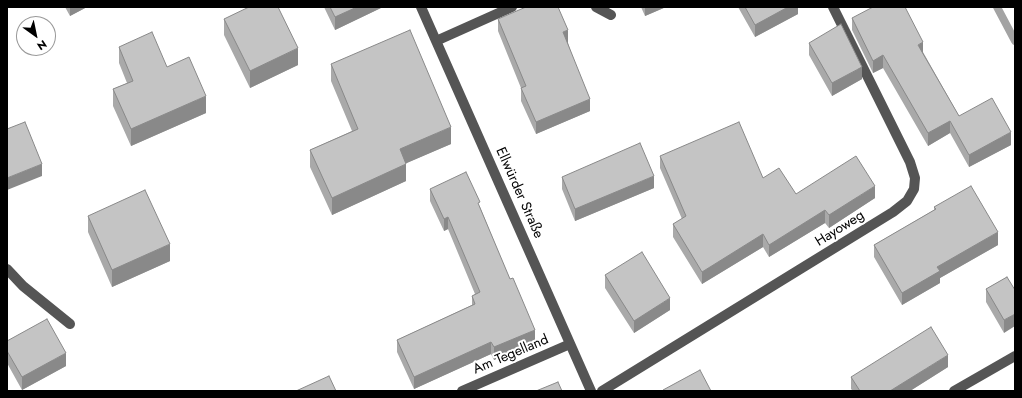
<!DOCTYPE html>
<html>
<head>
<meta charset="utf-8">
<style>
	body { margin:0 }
	#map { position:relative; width:1022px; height:398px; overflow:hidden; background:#fff; font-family:Jost,sans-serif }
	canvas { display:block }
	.frame { position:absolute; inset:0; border:8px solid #000; pointer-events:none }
	.north { position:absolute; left:16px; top:16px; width:40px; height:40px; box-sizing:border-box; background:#fff; border:1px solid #999; border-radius:50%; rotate:147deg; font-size:11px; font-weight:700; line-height:16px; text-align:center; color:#000 }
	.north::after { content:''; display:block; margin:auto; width:14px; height:18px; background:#000; clip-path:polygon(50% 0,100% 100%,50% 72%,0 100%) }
</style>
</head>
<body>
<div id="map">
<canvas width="1022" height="398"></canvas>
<div class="frame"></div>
<div class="north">N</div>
</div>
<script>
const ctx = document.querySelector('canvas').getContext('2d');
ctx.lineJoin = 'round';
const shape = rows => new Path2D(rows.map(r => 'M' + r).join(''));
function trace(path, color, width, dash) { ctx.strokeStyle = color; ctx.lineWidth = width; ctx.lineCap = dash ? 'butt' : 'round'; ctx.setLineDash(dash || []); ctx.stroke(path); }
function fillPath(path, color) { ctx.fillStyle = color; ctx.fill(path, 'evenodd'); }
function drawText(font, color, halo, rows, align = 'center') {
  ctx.font = font + ' Jost,sans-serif'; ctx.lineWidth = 4; ctx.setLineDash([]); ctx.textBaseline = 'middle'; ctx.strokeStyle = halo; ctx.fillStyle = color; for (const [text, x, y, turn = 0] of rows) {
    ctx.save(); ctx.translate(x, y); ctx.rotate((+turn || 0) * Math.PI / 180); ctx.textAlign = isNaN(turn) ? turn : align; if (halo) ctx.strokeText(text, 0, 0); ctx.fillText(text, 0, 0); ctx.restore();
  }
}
trace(shape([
	[997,7,1015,41]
]), '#a3a3a3', 8);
trace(shape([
	[421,7,591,391],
	[596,7,611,15],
	[436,41,512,7],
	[7,269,23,286,70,324],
	[462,391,570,344],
	[602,391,893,212,907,201,914,189,915,178,910,162,833,7],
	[954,391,1015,356]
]), '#555', 10);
fillPath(shape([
	[65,7,87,7,70,16],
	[324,7,383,7,335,30],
	[641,7,666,7,645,16],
	[738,7,798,7,798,14,755,37],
	[852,18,923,52,959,116,1011,145,969,167,950,133,928,146,883,68,873,73,852,30],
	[224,19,298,65,250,88,224,35],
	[498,19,568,43,590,111,536,134,521,101,521,88,498,31],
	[809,43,862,79,832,96,809,55],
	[119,47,167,67,206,113,131,146,113,106,113,89,127,83,119,63],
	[331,64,451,144,406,163,406,181,332,215,310,167,310,150,352,131,331,81],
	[660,156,763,178,796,194,875,198,829,228,825,223,769,257,763,247,702,284,673,237,673,224,682,219,660,168],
	[562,177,654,188,575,221,562,189],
	[430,189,480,207,535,342,494,360,491,354,414,389,397,352,397,340,472,305,472,296,475,294,448,229,444,231,430,201],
	[934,207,998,245,940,278,940,283,902,305,874,257,874,245,934,210],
	[88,216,170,261,112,287,88,232],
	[605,275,670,310,634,333,605,288],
	[1007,277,1004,333,986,302,986,289],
	[7,341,66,366,22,390,7,363],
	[948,367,910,391,853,391,851,389,851,377]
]), '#a9a9a9');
fillPath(shape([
	[70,7,87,7,70,16],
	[357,7,383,7,335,30,335,17],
	[645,7,666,7,645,16],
	[788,7,798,7,798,14,755,37,755,25],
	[568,30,568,43,563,45,563,32],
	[923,42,923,55,918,45],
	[298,48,298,65,250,88,250,71],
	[883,55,883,68,873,73,873,61],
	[862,67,862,79,832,96,832,83],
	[206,96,206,113,131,146,131,129],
	[590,99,590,111,536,134,536,122],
	[950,121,950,133,928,146,928,133],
	[451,127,451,144,400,166,400,149],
	[1011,132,1011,145,969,167,969,155],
	[42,164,42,176,7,190,7,178],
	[406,164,406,181,332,215,332,198],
	[654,176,654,188,575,221,575,209],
	[875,186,875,198,829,228,829,215],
	[825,210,825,223,769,257,769,245],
	[448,217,448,229,444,231,444,219],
	[998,232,998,245,940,278,940,283,902,305,902,293,937,267],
	[763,234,763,247,702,284,702,272],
	[170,244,170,261,112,287,112,270],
	[670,298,670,310,634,333,634,321],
	[1015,314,1015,326,1004,333,1004,320],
	[535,330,535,342,494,360,494,347],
	[491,342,491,354,414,389,414,377],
	[66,353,66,366,22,390,22,377],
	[948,355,948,367,910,391,890,391]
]), '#898989');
const building = shape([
	[249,7,278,7,298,48,250,71,224,19,249,7],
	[330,7,357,7,335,17,330,7],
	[526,7,558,7,568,30,563,32,590,99,536,122,521,88,526,86,498,19,526,7],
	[745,7,788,7,755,25,745,7],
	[873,7,905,7,923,42,918,45,959,116,992,98,1011,132,969,155,950,121,928,133,883,55,873,61,852,18,873,7],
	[841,24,862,67,832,83,809,43,841,24],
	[410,30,451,127,400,149,406,164,332,198,310,150,358,129,331,64,410,30],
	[152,32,167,67,189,57,206,96,131,129,113,89,133,81,119,47,152,32],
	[25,122,42,164,7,178,7,129,25,122],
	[739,122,763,178,779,168,796,194,856,156,875,186,829,215,825,210,769,245,763,234,702,272,673,224,686,216,660,156,739,122],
	[640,143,654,176,575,209,562,177,640,143],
	[466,172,480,202,478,203,510,279,513,278,535,330,494,347,491,342,414,377,397,340,475,304,472,296,480,292,448,217,444,219,430,189,466,172],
	[971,186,998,232,937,267,940,271,902,293,874,245,936,209,934,207,971,186],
	[145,190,170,244,112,270,88,216,145,190],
	[642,252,670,298,634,321,605,275,642,252],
	[1007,277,1015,290,1015,314,1004,320,986,289,1007,277],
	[47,319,66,353,22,377,7,351,7,341,47,319],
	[931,327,948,355,890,391,860,391,851,377,931,327],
	[700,370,711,391,664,391,663,390,700,370],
	[329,376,336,391,296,391,329,376],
	[558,382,562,391,536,391,558,382]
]);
fillPath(building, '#c4c4c4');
trace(building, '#898989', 1);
drawText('14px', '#000', '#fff', [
	["Ellwürder Straße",519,193,66],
	["Hayoweg",840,229,-32],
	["Am Tegelland",511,355,-23]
]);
</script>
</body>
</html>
